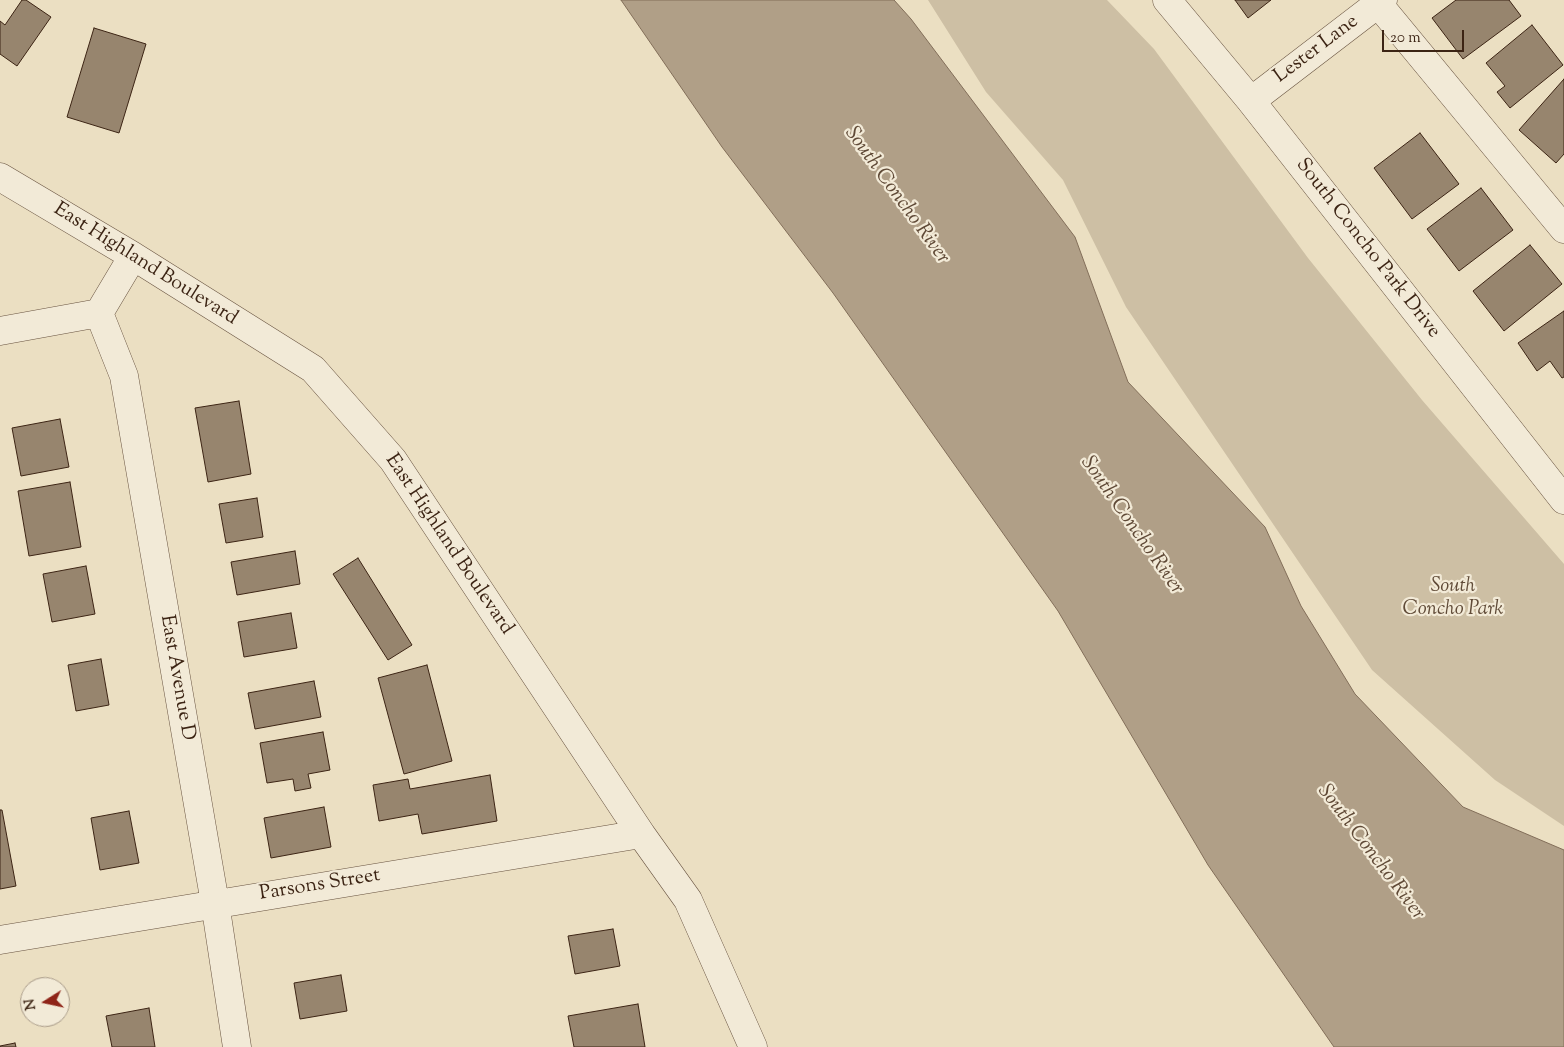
<!DOCTYPE html>
<html>
<head>
<meta charset="utf-8">
<style>
	body { margin:0 }
	#map { position:relative; width:1564px; height:1047px; overflow:hidden; background:#ebdfc2; font-family:"Sorts Mill Goudy",serif }
	canvas { display:block }
	.north { position:absolute; left:20px; top:977px; width:50px; height:50px; box-sizing:border-box; background:#f2ead7; border:1px solid #a99b89; border-radius:50%; rotate:260deg; font-size:14px; font-weight:700; line-height:20px; text-align:center; color:#3c2414 }
	.north::after { content:''; display:block; margin:auto; width:18px; height:22px; background:#8f2418; clip-path:polygon(50% 0,100% 100%,50% 72%,0 100%) }
	.scale { position:absolute; left:1382px; top:30px; width:82px; height:22px; box-sizing:border-box; border:2px solid #3c2414; border-top:0; padding-left:6px; font-size:15px; line-height:18px; white-space:nowrap; color:#3c2414; -webkit-text-stroke:4px #f2ead7; paint-order:stroke }
</style>
</head>
<body>
<div id="map">
<canvas width="1564" height="1047"></canvas>
<div class="north">N</div>
<div class="scale">20 m</div>
</div>
<script>
const ctx = document.querySelector('canvas').getContext('2d');
ctx.lineJoin = 'round';
function fillPath(path, color) { ctx.fillStyle = color; ctx.fill(path, 'evenodd'); }
const shape = rows => new Path2D(rows.map(r => 'M' + r).join(''));
function trace(path, color, width, dash) { ctx.strokeStyle = color; ctx.lineWidth = width; ctx.lineCap = dash ? 'butt' : 'round'; ctx.setLineDash(dash || []); ctx.stroke(path); }
function drawText(font, color, halo, rows, align = 'center') {
  ctx.font = font + ' "Sorts Mill Goudy",serif'; ctx.lineWidth = 4.5; ctx.setLineDash([]); ctx.textBaseline = 'middle'; ctx.strokeStyle = halo; ctx.fillStyle = color; for (const [text, x, y, turn = 0] of rows) {
    ctx.save(); ctx.translate(x, y); ctx.rotate((+turn || 0) * Math.PI / 180); ctx.textAlign = isNaN(turn) ? turn : align; if (halo) ctx.strokeText(text, 0, 0); ctx.fillText(text, 0, 0); ctx.restore();
  }
}
fillPath(shape([
	[928,0,1107,0,1154,49,1308,258,1422,400,1564,564,1564,826,1495,780,1372,670,1126,307,1063,180,986,92]
]), '#cdbfa4');
const water = shape([
	[621,0,894,0,911,19,1075,237,1128,382,1265,527,1301,606,1355,694,1463,807,1564,850,1564,1047,1334,1047,1208,865,1058,611,833,293,722,147,621,0]
]);
fillPath(water, '#b09f87');
trace(water, '#826e59', 1);
const building = shape([
	[22,0,26,0,51,17,17,66,0,54,0,21,5,25,22,0],
	[1235,0,1271,0,1248,18,1235,0],
	[1456,0,1509,0,1521,16,1463,59,1432,18,1456,0],
	[1532,25,1563,65,1510,108,1497,92,1505,86,1486,63,1532,25],
	[94,28,146,44,119,133,67,117,94,28],
	[1564,79,1564,154,1556,163,1519,130,1564,79],
	[1420,133,1459,184,1412,219,1374,168,1420,133],
	[1481,188,1513,230,1459,271,1427,229,1481,188],
	[1530,245,1562,284,1504,331,1473,291,1530,245],
	[1564,311,1564,377,1562,378,1550,361,1537,371,1518,343,1564,311],
	[239,401,251,474,208,482,195,408,239,401],
	[60,419,69,467,21,476,12,428,60,419],
	[70,482,81,547,29,556,18,491,70,482],
	[257,498,263,537,226,543,219,504,257,498],
	[295,551,300,584,237,595,231,562,295,551],
	[358,558,412,645,388,660,333,574,358,558],
	[86,566,95,614,52,622,43,574,86,566],
	[291,613,297,648,244,657,238,622,291,613],
	[101,659,109,705,76,711,68,665,101,659],
	[427,665,452,761,404,774,378,678,427,665],
	[314,681,321,717,255,729,248,693,314,681],
	[323,732,330,770,308,774,311,788,295,791,293,779,267,783,260,743,323,732],
	[490,775,497,821,422,834,418,814,379,821,373,785,408,779,410,789,490,775],
	[324,807,331,847,271,858,264,818,324,807],
	[0,810,2,810,16,886,0,889,0,810],
	[129,811,139,863,100,870,91,818,129,811],
	[613,929,620,966,575,974,568,936,613,929],
	[341,975,347,1011,300,1019,294,983,341,975],
	[638,1004,645,1047,574,1047,568,1016,638,1004],
	[149,1008,155,1047,112,1047,106,1016,149,1008],
	[15,1043,16,1047,0,1047,0,1046,15,1043]
]);
fillPath(building, '#97856e');
trace(building, '#3c2414', 1);
const minor = shape([
	[1167,0,1251,101,1564,500],
	[1375,0,1564,229],
	[1251,101,1383,0],
	[0,177,133,256,313,369,393,460,641,834,688,900,753,1047],
	[99,313,124,376,215,903,237,1047],
	[0,331,99,313,133,256],
	[0,940,641,834]
]);
trace(minor, '#685340', 29);
trace(minor, '#f2ead7', 28);
drawText('20px', '#3c2414', '#f2ead7', [
	["Lester Lane",1317,50,-37],
	["South Concho Park Drive",1367,249,52],
	["East Highland Boulevard",145,265,32],
	["East Highland Boulevard",448,545,56],
	["East Avenue D",176,678,80],
	["Parsons Street",320,886,-9]
]);
drawText('italic 20px', '#604b38', '#f2ead7', [
	["South",1453,588],
	["Concho Park",1453,611]
]);
drawText('italic 21px', '#5f4936', '#f2ead7', [
	["South Concho River",896,196,54],
	["South Concho River",1131,526,55],
	["South Concho River",1370,853,53]
]);
</script>
</body>
</html>
